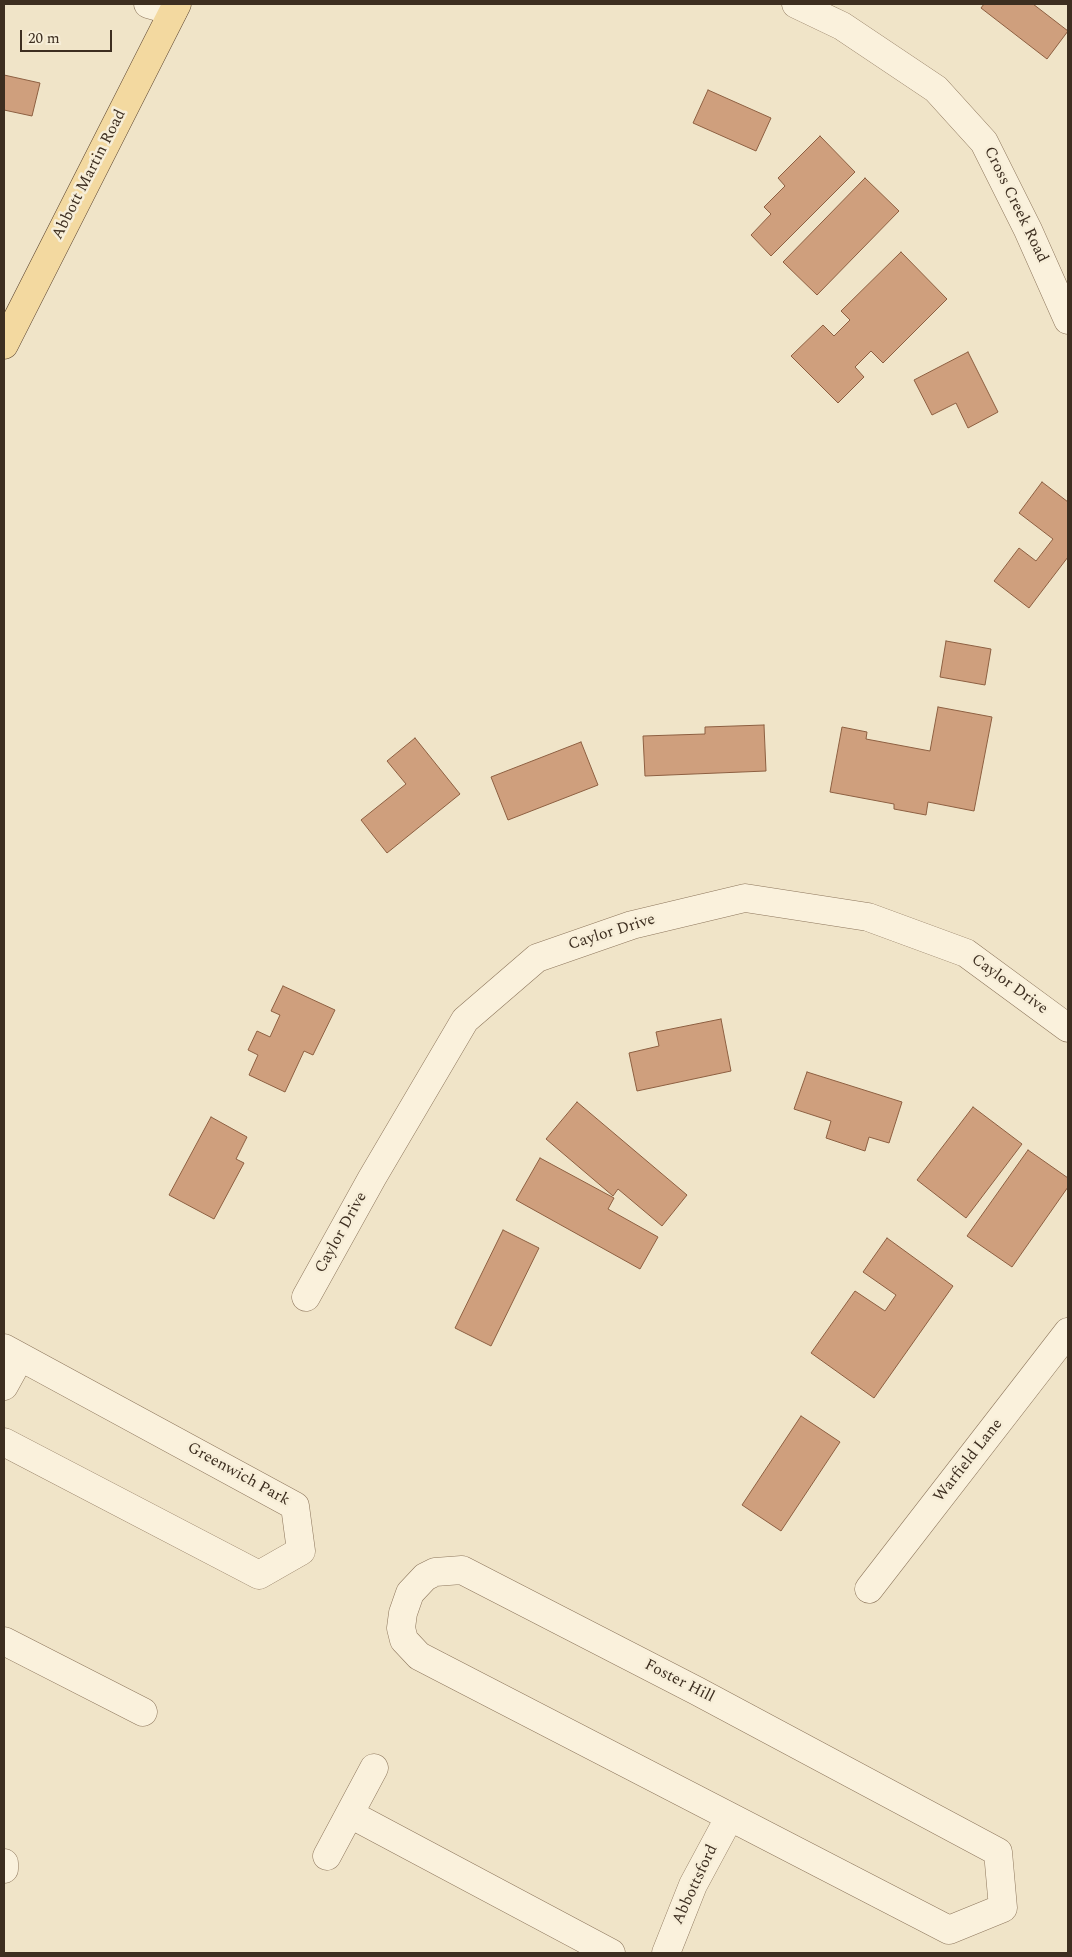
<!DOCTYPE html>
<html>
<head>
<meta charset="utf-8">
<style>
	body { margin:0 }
	#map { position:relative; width:1072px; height:1957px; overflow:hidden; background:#f0e4c8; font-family:Spectral,serif }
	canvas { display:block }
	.frame { position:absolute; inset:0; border:5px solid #3d2e20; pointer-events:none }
	.scale { position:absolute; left:20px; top:30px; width:92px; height:22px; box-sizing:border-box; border:2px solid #3d2e20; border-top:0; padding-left:6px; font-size:15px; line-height:18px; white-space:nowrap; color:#3d2e20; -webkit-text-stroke:4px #f7eed8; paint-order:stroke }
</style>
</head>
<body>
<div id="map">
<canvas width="1072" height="1957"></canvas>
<div class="frame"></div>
<div class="scale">20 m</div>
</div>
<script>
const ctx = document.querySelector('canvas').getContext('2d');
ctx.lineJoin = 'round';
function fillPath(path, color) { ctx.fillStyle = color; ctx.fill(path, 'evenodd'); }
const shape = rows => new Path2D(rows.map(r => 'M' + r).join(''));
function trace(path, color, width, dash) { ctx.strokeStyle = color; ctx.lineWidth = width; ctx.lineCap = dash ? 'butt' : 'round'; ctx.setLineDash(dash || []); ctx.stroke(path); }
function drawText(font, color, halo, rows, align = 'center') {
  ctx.font = font + ' Spectral,serif'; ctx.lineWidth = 5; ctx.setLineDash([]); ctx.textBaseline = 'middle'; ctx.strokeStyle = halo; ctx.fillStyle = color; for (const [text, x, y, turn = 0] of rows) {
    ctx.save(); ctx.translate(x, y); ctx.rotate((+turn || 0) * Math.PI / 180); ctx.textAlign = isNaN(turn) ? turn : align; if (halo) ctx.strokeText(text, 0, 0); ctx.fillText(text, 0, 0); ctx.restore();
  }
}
const building = shape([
	[984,4,1033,4,1068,31,1047,59,981,8,984,4],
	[4,75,40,83,32,116,4,110,4,75],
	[708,90,771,118,756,151,693,123,708,90],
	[820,136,855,172,771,256,751,235,771,214,764,207,785,186,778,178,820,136],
	[865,178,899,211,817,295,783,262,865,178],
	[901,252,947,299,883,363,871,351,855,367,864,377,838,403,791,356,823,325,834,336,850,320,841,311,901,252],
	[968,352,998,412,968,428,956,403,932,415,914,380,968,352],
	[1042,482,1068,502,1068,557,1029,608,994,581,1019,548,1036,561,1053,539,1019,513,1042,482],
	[946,641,991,649,985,685,940,677,946,641],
	[938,707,992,717,974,811,928,802,926,815,894,809,894,804,830,792,842,727,867,732,866,739,930,751,938,707],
	[764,725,766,771,645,776,643,736,705,734,705,727,764,725],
	[415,738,460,794,387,853,361,820,406,784,387,761,415,738],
	[581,742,598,785,508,820,491,777,581,742],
	[283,986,335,1010,313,1055,304,1051,285,1092,249,1075,258,1055,248,1050,257,1031,270,1037,280,1015,271,1011,283,986],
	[721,1019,731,1071,637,1091,629,1053,659,1046,656,1032,721,1019],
	[807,1072,902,1102,889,1143,869,1137,865,1151,826,1138,831,1121,794,1109,807,1072],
	[577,1102,687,1195,662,1226,618,1189,613,1196,546,1139,577,1102],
	[973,1107,1022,1144,966,1218,917,1180,973,1107],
	[211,1117,247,1137,236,1159,244,1163,214,1219,169,1195,211,1117],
	[1028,1150,1068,1178,1068,1187,1012,1267,967,1236,1028,1150],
	[540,1158,614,1198,608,1209,658,1237,640,1269,516,1200,540,1158],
	[503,1230,539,1248,491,1346,455,1328,503,1230],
	[887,1238,953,1286,874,1398,811,1353,855,1291,885,1311,896,1295,863,1272,887,1238],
	[801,1416,840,1442,781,1531,742,1505,801,1416]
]);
fillPath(building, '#cf9f7d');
trace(building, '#8d5f41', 1);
const minor = shape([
	[148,4,173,11],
	[796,4,842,26,936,89,984,142,1028,230,1068,320],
	[306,1297,372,1178,465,1020,537,958,632,925,745,898,868,917,966,953,1068,1028],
	[4,1348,295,1506,301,1551,259,1575,4,1442],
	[4,1386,20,1357],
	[462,1570,697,1691,998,1852,1003,1908,949,1930,419,1656,404,1640,401,1628,403,1613,410,1593,425,1577,435,1572,462,1570],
	[869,1589,1068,1332],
	[4,1641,143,1712],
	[350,1814,611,1953],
	[327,1856,374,1768],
	[4,1863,4,1869],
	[666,1953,693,1885,729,1818]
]);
const major = shape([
	[4,345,177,4]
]);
trace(minor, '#8d765c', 29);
trace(major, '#5b4430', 29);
trace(minor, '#faf1dc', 28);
trace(major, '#f3d9a0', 28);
drawText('16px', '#3d2e20', '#f7eed8', [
	["Abbott Martin Road",90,175,-63],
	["Cross Creek Road",1015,205,64],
	["Caylor Drive",612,933,-17],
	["Caylor Drive",1009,985,36],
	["Caylor Drive",342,1233,-61],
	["Warfield Lane",969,1461,-52],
	["Greenwich Park",238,1475,29],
	["Foster Hill",679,1682,27],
	["Abbottsford",696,1885,-65]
]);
</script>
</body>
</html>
